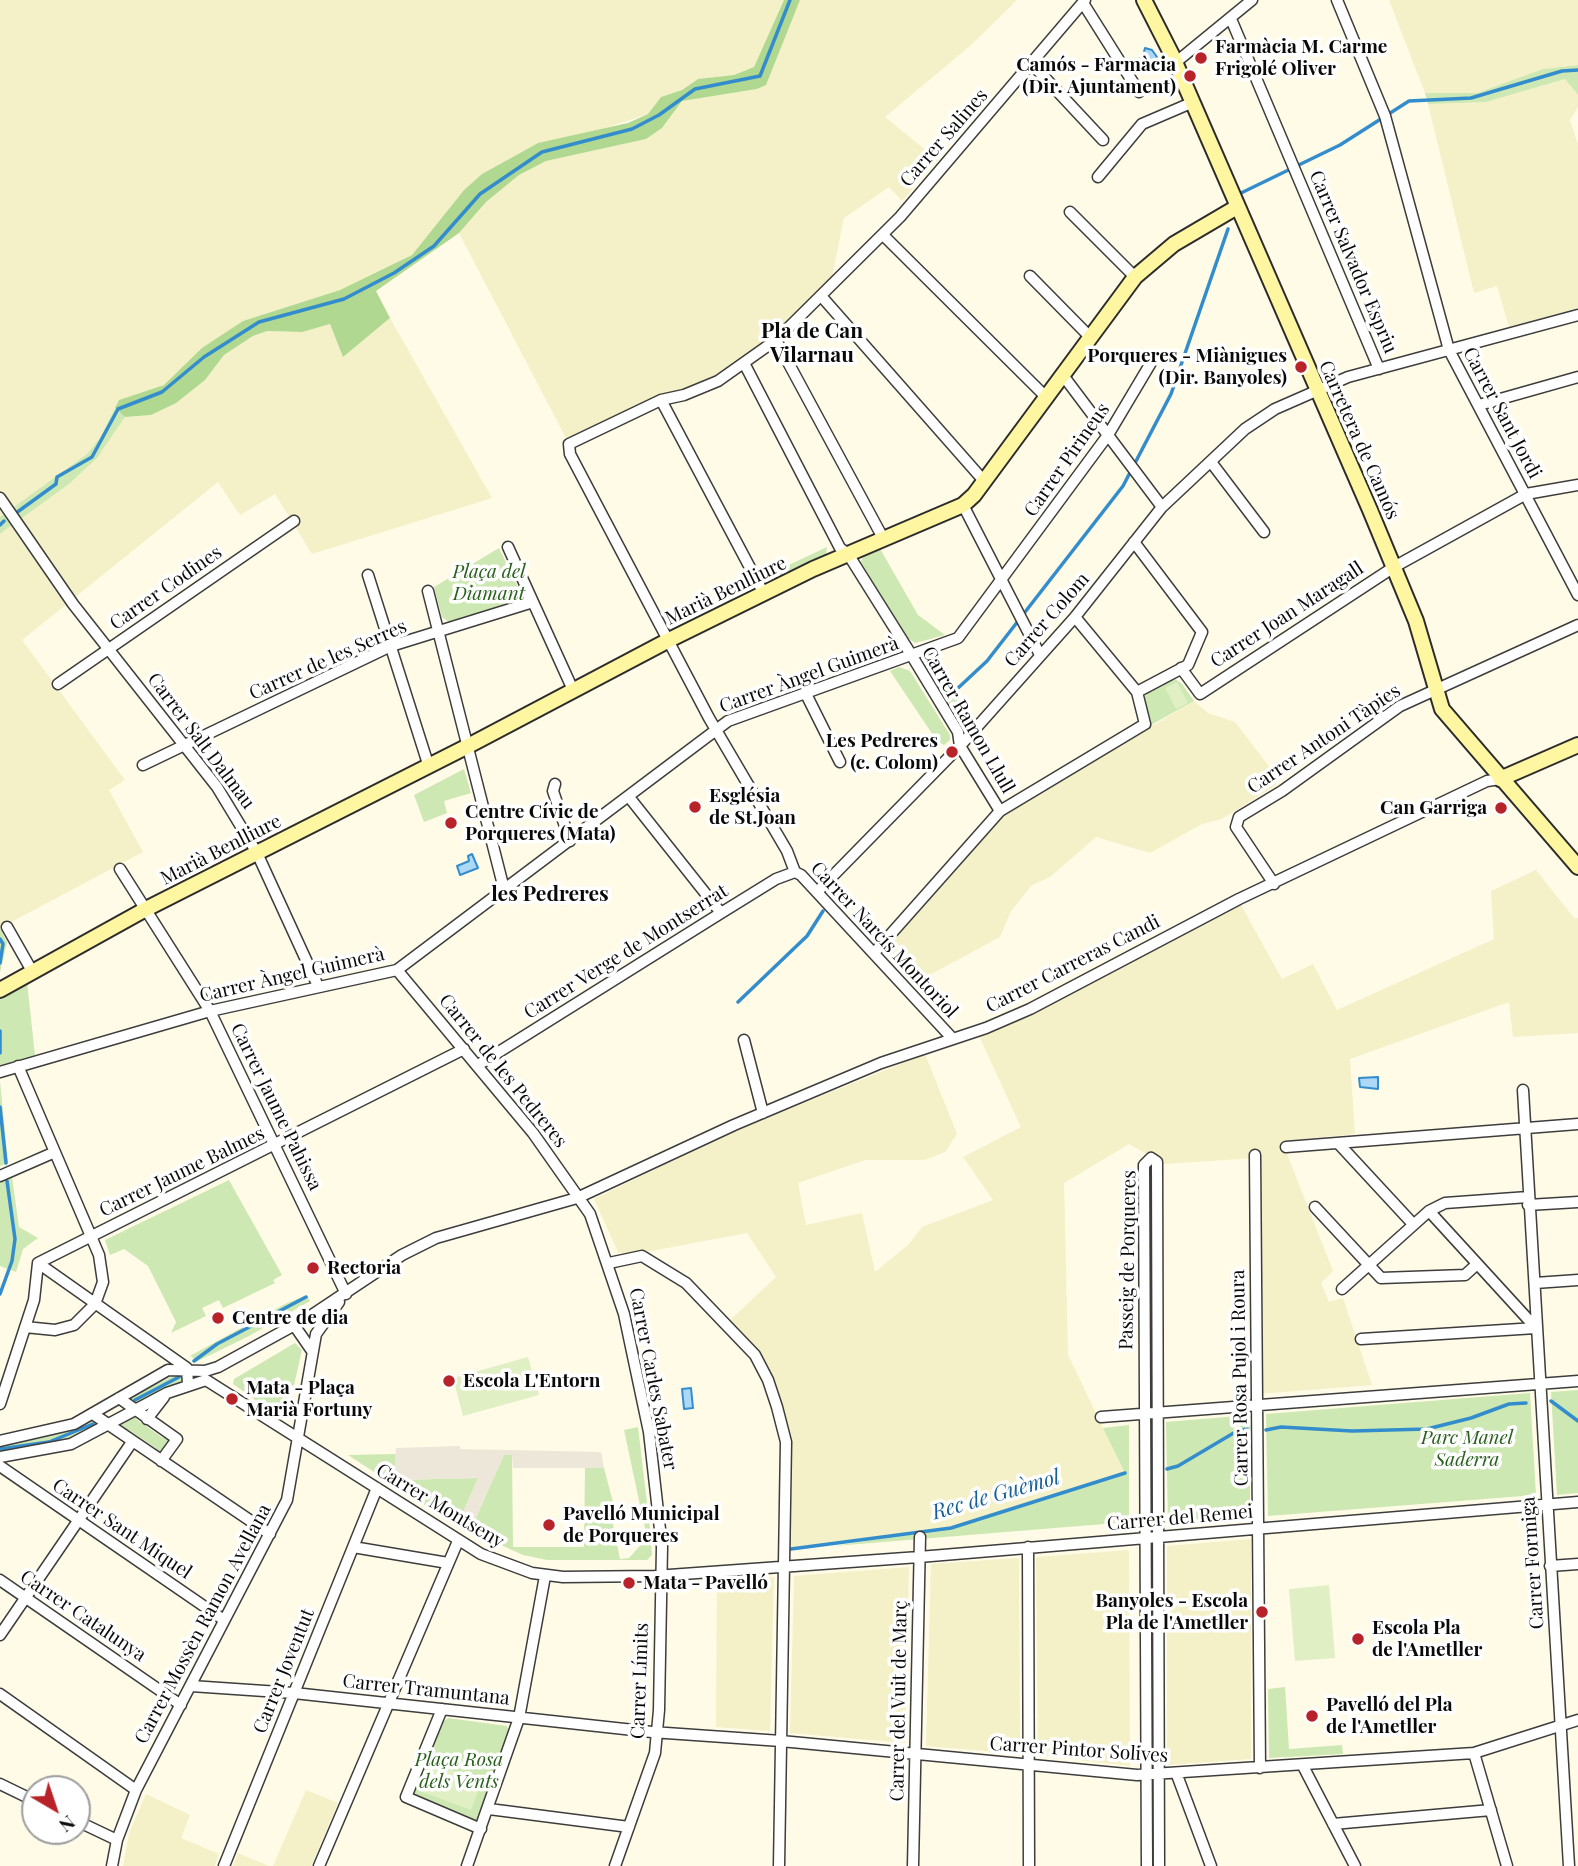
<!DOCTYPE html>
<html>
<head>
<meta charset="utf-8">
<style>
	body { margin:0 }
	#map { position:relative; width:1578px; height:1866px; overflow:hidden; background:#fffbe7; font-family:"Playfair Display",serif }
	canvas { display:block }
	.north { position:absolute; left:21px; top:1775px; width:70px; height:70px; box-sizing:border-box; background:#fff; border:2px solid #9d9d9d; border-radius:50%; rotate:141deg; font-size:19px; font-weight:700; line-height:28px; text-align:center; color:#0a0a0a }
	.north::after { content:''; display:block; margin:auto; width:24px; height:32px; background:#b82329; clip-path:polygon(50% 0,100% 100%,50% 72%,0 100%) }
</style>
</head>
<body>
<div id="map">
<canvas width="1578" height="1866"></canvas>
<div class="north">N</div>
</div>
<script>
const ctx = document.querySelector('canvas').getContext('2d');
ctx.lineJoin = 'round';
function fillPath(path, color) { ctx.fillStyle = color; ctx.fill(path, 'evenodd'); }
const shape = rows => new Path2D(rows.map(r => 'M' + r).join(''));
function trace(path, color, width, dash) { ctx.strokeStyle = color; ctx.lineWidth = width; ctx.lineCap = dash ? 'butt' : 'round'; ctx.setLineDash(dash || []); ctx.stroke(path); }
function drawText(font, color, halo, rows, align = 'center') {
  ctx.font = font + ' "Playfair Display",serif'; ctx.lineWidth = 7; ctx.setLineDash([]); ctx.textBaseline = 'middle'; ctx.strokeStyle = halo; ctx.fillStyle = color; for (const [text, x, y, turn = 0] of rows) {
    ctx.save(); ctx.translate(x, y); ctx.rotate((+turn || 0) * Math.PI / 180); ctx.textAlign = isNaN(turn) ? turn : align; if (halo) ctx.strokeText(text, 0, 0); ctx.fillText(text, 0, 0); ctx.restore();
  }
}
fillPath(shape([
	[0,0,784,0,754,67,734,75,698,79,682,90,661,97,648,114,584,135,538,143,482,174,464,190,412,255,340,290,243,321,164,385,119,400,100,438,87,454,0,517],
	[800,0,1017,0,970,46,885,117,938,160,902,201,889,187,844,218,829,291,776,340,699,388,569,444,459,233,486,202,519,175,546,161,646,139,662,128,682,101,757,89,766,85],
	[1389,0,1578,0,1578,65,1543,69,1477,93,1425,93],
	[1565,79,1578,95,1578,107,1570,120,1578,145,1578,308,1509,327,1497,286,1474,293,1428,104,1486,102],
	[390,318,492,498,312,554,275,494,240,515,218,482,22,640,125,780,109,790,143,852,0,928,0,534,69,484,97,458,125,417,151,415,205,380,224,355,253,336,267,331,302,332,330,324,343,357],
	[1194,701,1208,713,1235,722,1278,778,1275,786,1222,819,1202,824,1150,853,1096,837,1050,877,1032,885,1011,911,1000,937,920,980,904,972,884,950,1005,814],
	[1536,870,1575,919,1578,918,1578,1033,1513,1037,1509,1002,1350,1059,1355,1134,1282,1141,1333,1271,1321,1283,1329,1302,1343,1298,1372,1385,1258,1394,1256,1158,1164,1164,1129,1144,1064,1183,1068,1355,1125,1473,951,1528,785,1551,785,1443,768,1380,727,1323,776,1277,747,1233,630,1255,618,1252,594,1199,730,1133,925,1054,957,1134,945,1152,925,1160,865,1160,798,1183,806,1225,862,1213,875,1272,909,1244,922,1227,993,1200,963,1157,1021,1127,979,1036,1030,1016,1241,905,1282,979,1313,964,1337,1010,1494,939,1491,891],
	[1251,1539,1251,1759,1167,1765,1167,1546],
	[1129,1550,1130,1766,1038,1755,1036,1557],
	[1019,1558,1020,1754,926,1746,931,1564],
	[909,1567,905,1743,790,1733,794,1576],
	[774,1577,770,1731,716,1727,717,1580],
	[306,1790,338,1803,311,1866,273,1866],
	[146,1794,190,1815,181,1838,219,1854,215,1866,123,1866,129,1833],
	[238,1853,269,1866,233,1866]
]), '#f4f0c8');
fillPath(shape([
	[1578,65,1578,95,1565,79,1486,102,1428,104,1425,93,1477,93,1543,69],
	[115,408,125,417,97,458,69,484,0,534,0,517,87,454,100,438],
	[827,547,826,555,769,582,761,578],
	[879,547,918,615,945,635,915,643,908,638,861,562,864,554],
	[499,548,521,593,517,600,449,622,442,617,434,587],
	[931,656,972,721,969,725,962,724,925,665,927,657],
	[899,667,910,671,950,735,950,740,944,745,937,741,890,671],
	[1175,679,1182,684,1194,701,1151,725,1144,699,1147,692],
	[464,769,471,793,444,801,447,813,424,822,414,795],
	[0,928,7,942,0,973],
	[27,982,35,1055,0,1066,0,999],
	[0,1081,8,1163,0,1166],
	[12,1177,19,1227,38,1238,23,1249,16,1272,0,1266,0,1183],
	[229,1180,282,1275,273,1280,275,1283,223,1308,219,1300,202,1308,206,1316,171,1333,176,1322,148,1266,124,1249,110,1255,105,1240],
	[307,1295,310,1301,249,1336,198,1361,190,1356,285,1304],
	[295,1343,302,1350,287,1416,282,1419,233,1384,234,1379],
	[179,1373,185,1379,178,1384,136,1404,128,1398],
	[1578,1390,1578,1493,1557,1495,1551,1392],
	[1530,1393,1536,1495,1268,1516,1266,1414],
	[134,1414,136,1419,163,1438,166,1435,170,1439,161,1453,154,1451,156,1448,129,1430,126,1433,119,1426],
	[1250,1415,1250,1517,1168,1524,1166,1422],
	[92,1418,101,1424,77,1437,0,1452,1,1443,59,1432],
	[1129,1425,1129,1522,834,1546,951,1528,1125,1473,1103,1428],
	[638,1427,650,1528,652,1555,647,1560,547,1560,523,1555,470,1531,504,1455,512,1455,513,1547,584,1547,585,1468,604,1468,614,1506,611,1515,620,1559,629,1558,647,1538,624,1430],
	[396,1454,395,1480,478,1478,457,1526,348,1455],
	[1285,1687,1289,1749,1342,1745,1343,1754,1269,1758,1268,1689],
	[448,1718,507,1726,509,1732,478,1819,473,1821,413,1797,412,1791,444,1721]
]), '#cde8b2');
fillPath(shape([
	[784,0,800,0,766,85,757,89,682,101,662,128,646,139,546,161,519,175,486,202,459,233,376,291,390,318,343,357,330,324,302,332,267,331,253,336,224,355,205,380,176,403,151,415,125,417,115,408,119,400,164,385,202,348,243,321,340,290,412,255,464,190,482,174,538,143,628,123,648,114,661,97,682,90,698,79,734,75,754,67]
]), '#b0d891');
fillPath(shape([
	[1177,682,1188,703,1176,709,1165,688],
	[528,1357,539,1395,463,1416,453,1378],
	[1329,1585,1335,1658,1295,1661,1289,1589],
	[433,1763,482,1781,471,1810,422,1792]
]), '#e0efc4');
fillPath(shape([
	[460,1446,460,1449,601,1452,604,1468,513,1468,512,1455,504,1455,470,1531,457,1526,478,1478,394,1480,396,1448]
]), '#ece7d8');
const water = shape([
	[1145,48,1152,50,1157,57,1140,68,1137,61,1143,56,1145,48],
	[472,854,478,868,460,875,457,866,469,861,468,856,472,854],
	[1378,1077,1378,1089,1360,1087,1359,1078,1378,1077],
	[691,1388,693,1408,684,1409,682,1389,691,1388]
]);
fillPath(water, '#acd9f6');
trace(water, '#338dcc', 2);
trace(shape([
	[1241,193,1340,145,1409,101,1471,98,1562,71,1578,70],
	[16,513,56,484,57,477,92,457,118,409,162,392,204,357,259,322,344,299,394,273,434,246,480,194,542,152,632,129,659,115,695,89,760,76,790,0],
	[0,525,4,521],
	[957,689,987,661,1123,486,1171,394,1228,229],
	[0,939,3,944,0,963],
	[738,1002,807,936,823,911],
	[0,1031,0,1053],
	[0,1107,6,1163],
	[0,1294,12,1261,15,1239,7,1181],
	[194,1361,217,1344,306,1297],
	[135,1400,179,1377],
	[1551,1401,1578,1421],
	[1266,1430,1281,1427,1352,1431,1427,1429,1471,1418,1509,1404,1526,1403],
	[0,1449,49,1442,93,1424],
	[1167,1469,1178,1466,1237,1431,1247,1429],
	[791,1549,951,1528,1125,1473]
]), '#338dcc', 3.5);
const street = shape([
	[1337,0,1385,116,1449,350,1578,595],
	[1083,3,1139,92],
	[1231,19,1379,369],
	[1175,63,1252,0],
	[1032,64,1103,140],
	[1098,177,1142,124,1191,103],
	[1070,212,1135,277],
	[883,235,1045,396],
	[1030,276,1090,337],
	[822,297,984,481],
	[776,340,883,538],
	[744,363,840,548,848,554,912,656,958,732,960,746,1000,811],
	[1062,374,1162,507],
	[661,400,764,594],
	[1479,405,1578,377],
	[1211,462,1264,532],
	[0,498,73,604,217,787,257,853,318,986],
	[963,505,1040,655],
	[1134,542,1202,632,1188,665,1137,692],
	[508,547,573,690],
	[368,575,429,767],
	[428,591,504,889],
	[1181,668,1200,694,1394,567,1526,494,1578,485],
	[58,684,294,521],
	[806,694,840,762],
	[143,765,391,646,533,602],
	[555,784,553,791,570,841],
	[629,797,721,913],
	[120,869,210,1011,346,1294],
	[1274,884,1236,827,1239,817,1282,791,1400,706,1578,625],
	[817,892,960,746,1075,617,1162,507,1245,429,1275,409,1348,377,1578,315],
	[7,927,32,971],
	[874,953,1000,811,1145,724,1137,692,1075,617],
	[397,970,533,1133,590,1214,624,1314,649,1432,662,1547,659,1710,655,1753,615,1866],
	[952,1038,801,875,795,872,787,851,709,718,570,454,569,444,661,400,684,395,718,381,776,340,900,217,1085,0],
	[744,1040,763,1113],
	[478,1065,721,913,776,879,795,872],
	[18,1066,99,1255,103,1282,95,1304,74,1325,55,1330,25,1327],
	[0,1072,210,1011,397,970,728,721,958,638,1108,435,1155,356],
	[1523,1090,1569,1866],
	[1338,1143,1413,1224],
	[1286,1147,1578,1124],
	[1255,1155,1260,1768],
	[0,1176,55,1152],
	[1528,1205,1578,1202],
	[1315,1207,1381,1278,1465,1275,1476,1265],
	[1429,1211,1536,1328],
	[38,1263,187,1368,188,1384],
	[609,1263,642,1256,686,1283,755,1355,768,1380,777,1407,786,1442,779,1866],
	[1535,1283,1578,1280],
	[1342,1289,1429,1211,1445,1203,1528,1197],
	[294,1325,312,1351],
	[1361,1339,1536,1328],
	[119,1398,177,1439,161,1461],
	[0,1404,34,1300,38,1263,464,1049],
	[93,1414,270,1534],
	[1101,1417,1578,1381],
	[147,1419,164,1397],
	[0,1441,74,1424,168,1370,205,1371,218,1367,309,1317,402,1255,436,1238,577,1198,734,1125,881,1063,986,1028,1030,1009,1239,899,1487,781,1500,779],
	[0,1457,71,1444,167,1393,206,1380,481,1554,532,1573,563,1577,655,1576,919,1557,1578,1502],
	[0,1466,224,1620],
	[353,1547,448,1563],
	[1028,1547,1029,1866],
	[1550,1566,1578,1564],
	[0,1580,181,1705],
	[0,1635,132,1442],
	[191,1686,294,1693,652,1732,781,1741,1137,1775,1474,1753,1578,1720],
	[0,1694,136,1790],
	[442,1709,406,1797,481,1829],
	[1474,1753,1507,1866],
	[1303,1766,1355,1866],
	[1177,1775,1211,1866],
	[0,1784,35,1801],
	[489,1809,629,1827],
	[77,1821,117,1840],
	[1333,1824,1491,1810],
	[112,1866,117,1840,136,1790,287,1500,316,1334,339,1302],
	[224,1866,377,1488],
	[319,1866,458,1541],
	[467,1866,519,1718,545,1576],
	[913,1866,920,1537],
	[1147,1866,1144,1165,1151,1158,1157,1162,1159,1866]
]);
const secondary = shape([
	[1144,0,1172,55,1370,510,1416,621,1442,709,1578,867],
	[1500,779,1578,745],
	[0,990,146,909,468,746,669,640,813,569,963,505,974,495,1135,277,1174,244,1237,207]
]);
trace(street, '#3d3d3d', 13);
trace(secondary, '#2c2c2c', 18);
trace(street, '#fff', 10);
trace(secondary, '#fff6a2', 14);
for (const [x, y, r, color] of [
	[1201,58,7,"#b82329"],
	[1190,76,7,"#b82329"],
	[1301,367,7,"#b82329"],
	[952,752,7,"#b82329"],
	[695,807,7,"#b82329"],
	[1501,808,7,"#b82329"],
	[451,823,7,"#b82329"],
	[313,1268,7,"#b82329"],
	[218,1318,7,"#b82329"],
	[449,1381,7,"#b82329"],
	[232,1399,7,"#b82329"],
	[549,1525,7,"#b82329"],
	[629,1583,7,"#b82329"],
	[1262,1612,7,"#b82329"],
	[1358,1639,7,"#b82329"],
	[1312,1716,7,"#b82329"]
]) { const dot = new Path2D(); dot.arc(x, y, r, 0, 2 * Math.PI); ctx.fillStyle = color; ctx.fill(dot); trace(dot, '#fff', 2.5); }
drawText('bold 19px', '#0a0a0a', '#fff', [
	["Farmàcia M. Carme",1215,47],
	["Frigolé Oliver",1215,69],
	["Camós - Farmàcia",1176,65,"right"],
	["(Dir. Ajuntament)",1176,87,"right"],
	["Porqueres - Miànigues",1287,356,"right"],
	["(Dir. Banyoles)",1287,378,"right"],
	["Les Pedreres",938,741,"right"],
	["(c. Colom)",938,763,"right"],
	["Església",709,796],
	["de St.Joan",709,818],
	["Can Garriga",1487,808,"right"],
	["Centre Cívic de",465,812],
	["Porqueres (Mata)",465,834],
	["Rectoria",327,1268],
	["Centre de dia",232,1318],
	["Escola L'Entorn",463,1381],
	["Mata - Plaça",246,1388],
	["Marià Fortuny",246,1410],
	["Pavelló Municipal",563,1514],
	["de Porqueres",563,1536],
	["Mata - Pavelló",643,1583],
	["Banyoles - Escola",1248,1601,"right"],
	["Pla de l'Ametller",1248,1623,"right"],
	["Escola Pla",1372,1628],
	["de l'Ametller",1372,1650],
	["Pavelló del Pla",1326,1705],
	["de l'Ametller",1326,1727]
], 'left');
drawText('19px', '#0a0a0a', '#fff', [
	["Carrer Salines",944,138,-49],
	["Carrer Salvador Espriu",1353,262,67],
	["Carrer Sant Jordi",1502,413,62],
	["Carretera de Camós",1359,440,66],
	["Carrer Pirineus",1067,460,-55],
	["Carrer Codines",166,588,-35],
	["Marià Benlliure",726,591,-26],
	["Carrer Joan Maragall",1287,615,-33],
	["Carrer Colom",1047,620,-49],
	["Carrer de les Serres",328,660,-24],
	["Carrer Àngel Guimerà",809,675,-20],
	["Carrer Ramon Llull",968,720,60],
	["Carrer Antoni Tàpies",1324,739,-34],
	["Carrer Salt Dalmau",201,741,53],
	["Marià Benlliure",221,850,-27],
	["Carrer Narcís Montoriol",884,940,47],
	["Carrer Verge de Montserrat",626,952,-32],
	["Carrer Carreras Candi",1073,964,-27],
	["Carrer Àngel Guimerà",292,975,-13],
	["Carrer de les Pedreres",503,1071,51],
	["Carrer Jaume Pahissa",276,1107,64],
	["Carrer Jaume Balmes",182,1172,-26],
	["Passeig de Porqueres",1128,1260,-89],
	["Carrer Rosa Pujol i Roura",1240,1378,-91],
	["Carrer Carles Sabater",653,1379,79],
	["Carrer Montseny",440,1506,31],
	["Carrer del Remei",1180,1518,-5],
	["Carrer Sant Miquel",122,1529,34],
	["Carrer Formiga",1533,1563,-94],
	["Carrer Catalunya",83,1616,34],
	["Carrer Mossèn Ramon Avellana",203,1624,-62],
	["Carrer Joventut",284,1671,-68],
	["Carrer Límits",640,1681,-88],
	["Carrer Tramuntana",426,1690,6],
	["Carrer del Vuit de Març",899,1701,-89],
	["Carrer Pintor Solives",1079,1750,4]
]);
drawText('italic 19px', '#29601c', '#fff', [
	["Plaça del",489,572],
	["Diamant",489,594],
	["Parc Manel",1467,1438],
	["Saderra",1467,1460],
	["Plaça Rosa",459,1760],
	["dels Vents",459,1782]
]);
drawText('bold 21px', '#0a0a0a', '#fff', [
	["Pla de Can",812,331],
	["Vilarnau",812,355],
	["les Pedreres",550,894]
]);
drawText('italic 21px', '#155e9a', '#fff', [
	["Rec de Guèmol",996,1495,-16]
]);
</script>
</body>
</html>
